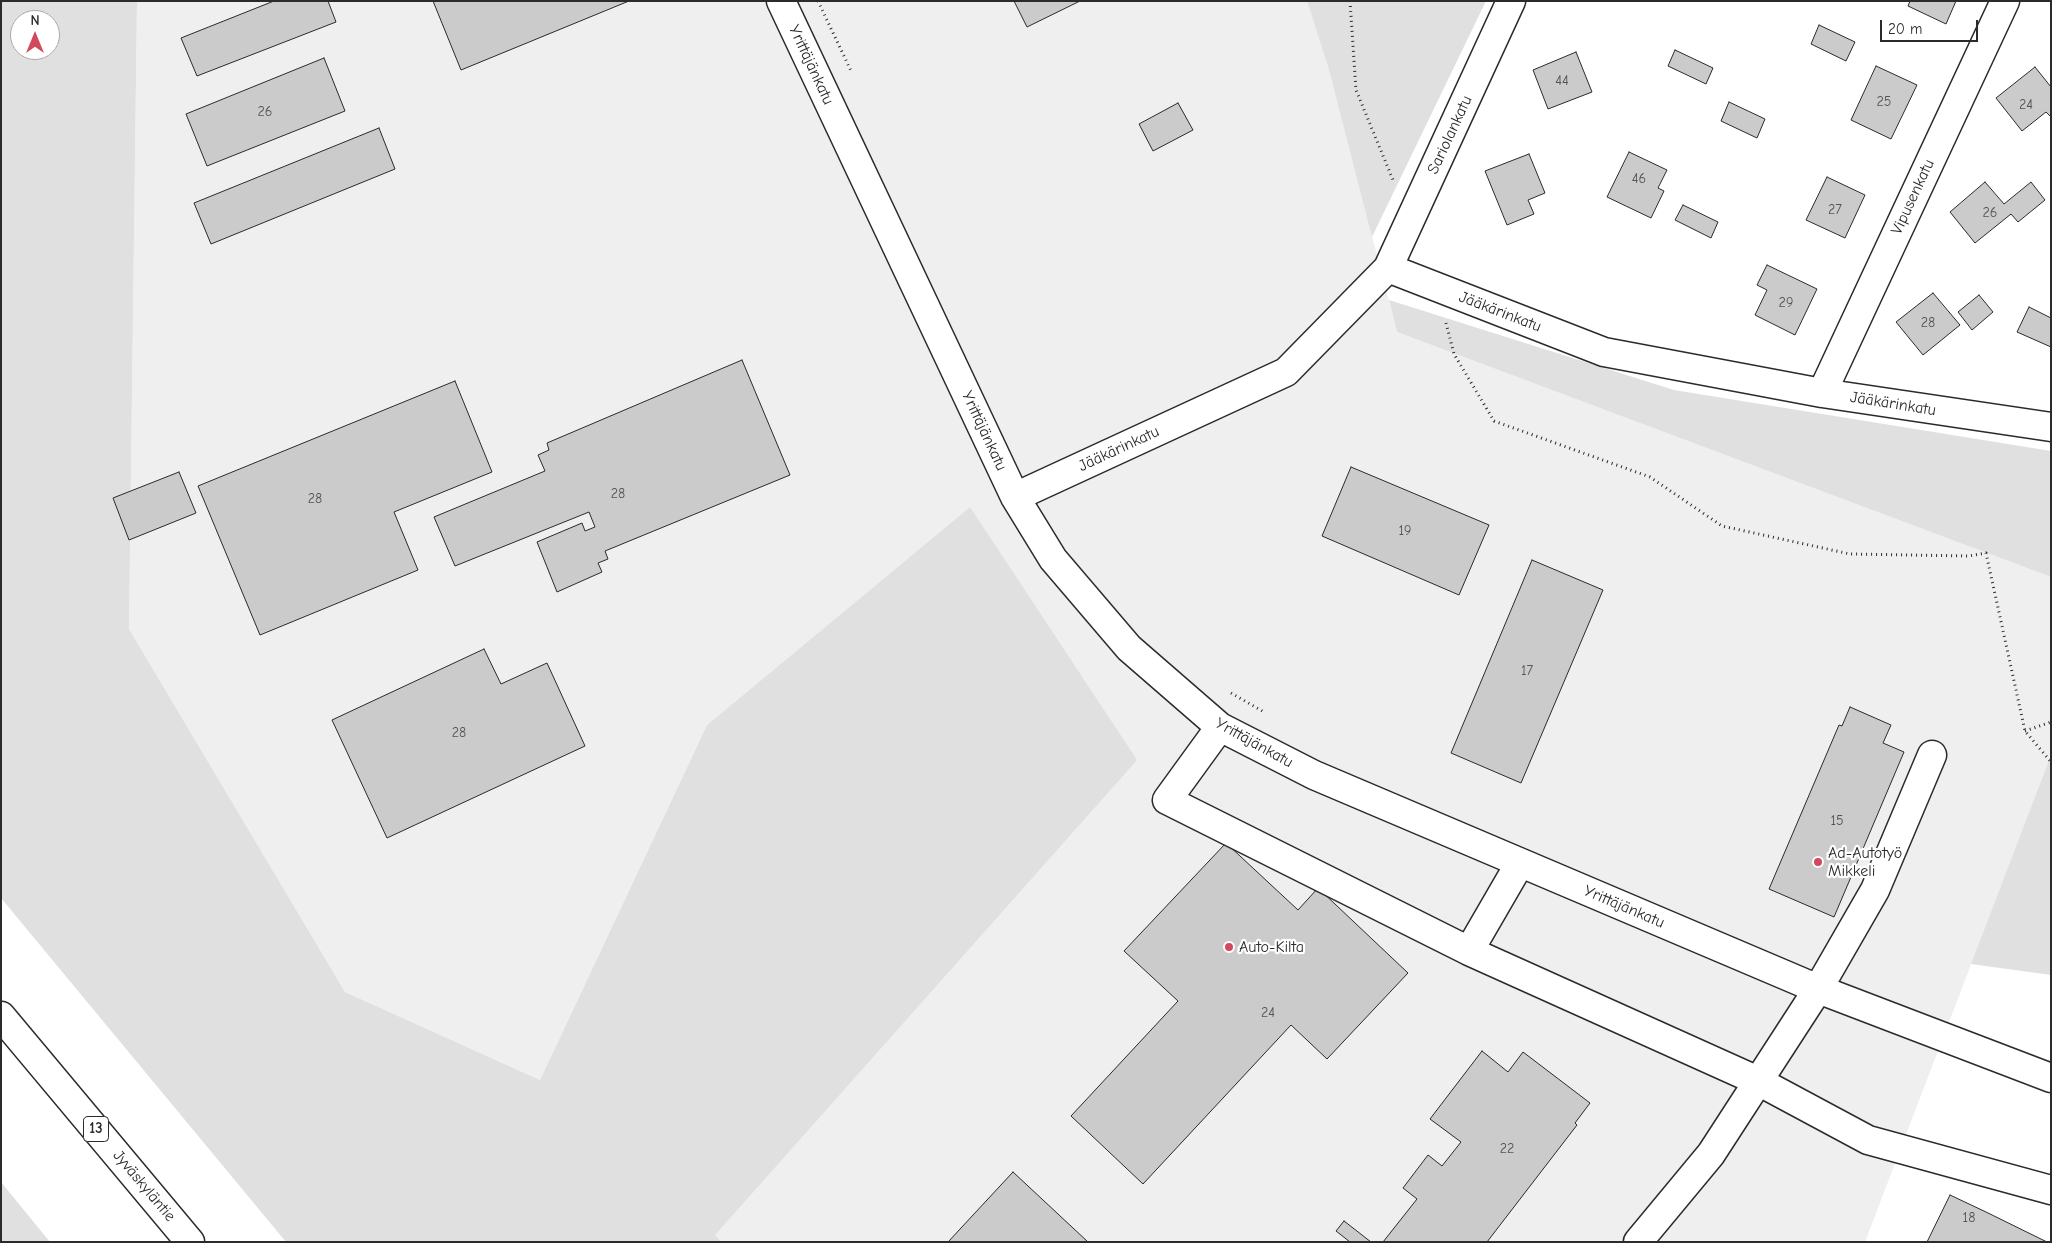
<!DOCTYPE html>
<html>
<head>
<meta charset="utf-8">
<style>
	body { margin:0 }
	#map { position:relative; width:2052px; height:1243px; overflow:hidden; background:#fff; font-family:"Comic Neue",sans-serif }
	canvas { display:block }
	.frame { position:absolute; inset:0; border:2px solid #2b2b2b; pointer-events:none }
	.north { position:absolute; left:10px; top:10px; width:50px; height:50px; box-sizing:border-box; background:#fff; border:1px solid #aaa; border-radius:50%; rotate:0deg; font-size:14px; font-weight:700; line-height:20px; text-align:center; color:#2b2b2b }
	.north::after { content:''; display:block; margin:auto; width:18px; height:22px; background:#d1495b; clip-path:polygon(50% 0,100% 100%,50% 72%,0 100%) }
	.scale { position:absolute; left:1880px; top:20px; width:98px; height:22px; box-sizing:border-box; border:2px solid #2b2b2b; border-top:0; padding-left:6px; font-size:15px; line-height:18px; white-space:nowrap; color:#2b2b2b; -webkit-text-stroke:4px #fff; paint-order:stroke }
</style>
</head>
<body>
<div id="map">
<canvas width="2052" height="1243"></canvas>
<div class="frame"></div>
<div class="north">N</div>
<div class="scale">20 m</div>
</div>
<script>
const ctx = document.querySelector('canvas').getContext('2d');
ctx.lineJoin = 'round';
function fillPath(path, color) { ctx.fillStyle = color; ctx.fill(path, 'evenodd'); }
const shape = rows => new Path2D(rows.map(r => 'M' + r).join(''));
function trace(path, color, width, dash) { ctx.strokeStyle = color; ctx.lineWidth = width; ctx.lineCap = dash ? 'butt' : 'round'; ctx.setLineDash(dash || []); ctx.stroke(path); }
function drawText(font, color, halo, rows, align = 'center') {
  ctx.font = font + ' "Comic Neue",sans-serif'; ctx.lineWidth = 4.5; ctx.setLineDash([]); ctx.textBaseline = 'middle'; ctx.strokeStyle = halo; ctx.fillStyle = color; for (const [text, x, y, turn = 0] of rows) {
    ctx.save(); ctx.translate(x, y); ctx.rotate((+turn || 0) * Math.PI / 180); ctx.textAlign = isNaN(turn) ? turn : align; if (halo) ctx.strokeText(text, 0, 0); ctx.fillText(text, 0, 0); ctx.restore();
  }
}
fillPath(shape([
	[137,1,1307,1,1329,70,1397,332,2051,577,2051,755,1865,1242,722,1242,715,1235,970,507,707,725,540,1080,345,992,129,629]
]), '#efefef');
fillPath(shape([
	[1,1,137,1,129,629,345,992,540,1080,707,725,970,507,1137,760,715,1235,722,1242,286,1242,1,898],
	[20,20,50,20,50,50,20,50],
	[1307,1,1486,1,1372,237,1329,70],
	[1389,300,1674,390,2051,451,2051,577,1397,332],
	[2051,755,2051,975,1971,964],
	[1,1182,50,1242,1,1242]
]), '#e0e0e0');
const building = shape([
	[274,1,328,1,336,22,197,76,181,38,274,1],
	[433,1,629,1,461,70,433,1],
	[1014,1,1080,1,1027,27,1014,1],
	[1910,1,1956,1,1946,24,1908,6,1910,1],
	[1819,25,1855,42,1846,61,1811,44,1819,25],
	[1675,50,1713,68,1706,84,1668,66,1675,50],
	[1576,52,1592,92,1548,109,1533,70,1576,52],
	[324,58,345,111,207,166,186,114,324,58],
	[1876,66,1917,85,1891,139,1851,120,1876,66],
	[2035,67,2051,87,2051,117,2046,112,2022,131,1996,98,2035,67],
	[1729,102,1765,119,1757,138,1721,121,1729,102],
	[1178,103,1193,130,1153,151,1139,124,1178,103],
	[379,128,395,169,211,244,194,203,379,128],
	[1629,152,1667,170,1658,188,1664,191,1651,218,1607,197,1629,152],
	[1529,154,1545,193,1528,200,1534,214,1507,225,1485,171,1529,154],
	[1827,177,1865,195,1845,238,1806,220,1827,177],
	[1985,182,2004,204,2031,182,2045,200,2018,222,2011,214,1975,243,1950,212,1985,182],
	[1683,205,1718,222,1711,238,1675,220,1683,205],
	[1767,265,1817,289,1795,335,1755,315,1767,290,1757,285,1767,265],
	[1933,293,1960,325,1923,355,1896,322,1933,293],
	[1979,295,1993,312,1972,330,1958,312,1979,295],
	[2029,307,2051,318,2051,347,2017,332,2029,307],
	[742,360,790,475,605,551,608,559,598,563,602,572,557,592,537,542,582,523,585,531,595,527,589,512,455,566,434,517,545,471,538,455,549,450,547,443,742,360],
	[455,381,492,472,394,512,418,570,260,635,198,486,455,381],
	[1351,467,1489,525,1459,595,1322,536,1351,467],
	[179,472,196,513,129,540,113,498,179,472],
	[1532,560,1603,590,1521,783,1451,753,1532,560],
	[484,649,501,684,547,663,585,746,387,838,332,720,484,649],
	[1850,707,1891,725,1883,743,1904,752,1834,917,1769,889,1839,725,1842,726,1850,707],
	[1226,843,1298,910,1318,888,1408,973,1327,1059,1291,1025,1143,1184,1071,1116,1178,1001,1124,951,1226,843],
	[1482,1051,1508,1072,1523,1052,1590,1103,1575,1123,1577,1125,1487,1242,1383,1242,1417,1199,1403,1188,1428,1155,1442,1166,1461,1142,1430,1119,1482,1051],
	[1013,1172,1088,1242,948,1242,1013,1172],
	[1950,1195,1986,1212,2047,1242,1927,1242,1950,1195],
	[1344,1221,1371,1242,1350,1242,1336,1231,1344,1221]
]);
fillPath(building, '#cbcbcb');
trace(building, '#2b2b2b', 1);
const minor = shape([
	[781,1,1015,497,1053,559,1129,648,1220,727,1314,775,1818,989,2051,1078],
	[1388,268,1511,1],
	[1822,393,2005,1],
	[1015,497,1286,372,1388,268,1604,352,1822,393,2051,427],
	[1220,727,1167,800,1469,951,1758,1081,1868,1140,2051,1190],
	[1469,951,1520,863],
	[1638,1242,1711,1154,1818,989,1875,890,1932,755]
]);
const highway = shape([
	[1,1016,190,1242]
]);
trace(minor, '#2b2b2b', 31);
trace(highway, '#2b2b2b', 31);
trace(shape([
	[818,1,852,73],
	[1350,1,1356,90,1393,180],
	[1446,323,1454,354,1494,421,1650,477,1722,526,1850,554,1969,556,1986,553,2025,731,2051,762],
	[1231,693,1264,712],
	[2025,731,2051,722]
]), '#2b2b2b', 3, [1, 4]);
trace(minor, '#fff', 28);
trace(highway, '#fff', 28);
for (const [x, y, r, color] of [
	[1818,862,5,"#d1495b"],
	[1229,947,5,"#d1495b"]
]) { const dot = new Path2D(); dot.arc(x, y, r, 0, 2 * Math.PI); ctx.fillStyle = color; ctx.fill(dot); trace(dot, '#fff', 2); }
drawText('14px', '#535353', null, [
	["44",1562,81],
	["25",1884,102],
	["24",2026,105],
	["26",265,112],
	["46",1639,179],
	["27",1835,210],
	["26",1990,213],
	["29",1786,303],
	["28",1928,323],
	["28",618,494],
	["28",315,499],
	["19",1405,531],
	["17",1527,671],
	["28",459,733],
	["15",1837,821],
	["24",1268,1013],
	["22",1507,1149],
	["18",1969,1218]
]);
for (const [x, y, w] of [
	[96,1129,25]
]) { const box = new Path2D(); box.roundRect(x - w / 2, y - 12.5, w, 25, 4); ctx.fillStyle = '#fff'; ctx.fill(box); trace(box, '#2b2b2b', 1); }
drawText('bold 15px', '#2b2b2b', null, [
	["13",96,1129]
]);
drawText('16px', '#2b2b2b', '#fff', [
	["Yrittäjänkatu",811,65,65],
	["Sariolankatu",1450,135,-65],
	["Vipusenkatu",1913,197,-65],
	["Jääkärinkatu",1500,312,21],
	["Jääkärinkatu",1893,404,9],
	["Yrittäjänkatu",984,431,65],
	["Jääkärinkatu",1119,449,-25],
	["Yrittäjänkatu",1254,743,29],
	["Yrittäjänkatu",1624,907,23],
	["Jyväskyläntie",144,1186,50]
]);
drawText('16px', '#2b2b2b', '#fff', [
	["Ad-Autotyö",1828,853],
	["Mikkeli",1828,871],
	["Auto-Kilta",1239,947]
], 'left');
</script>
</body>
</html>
